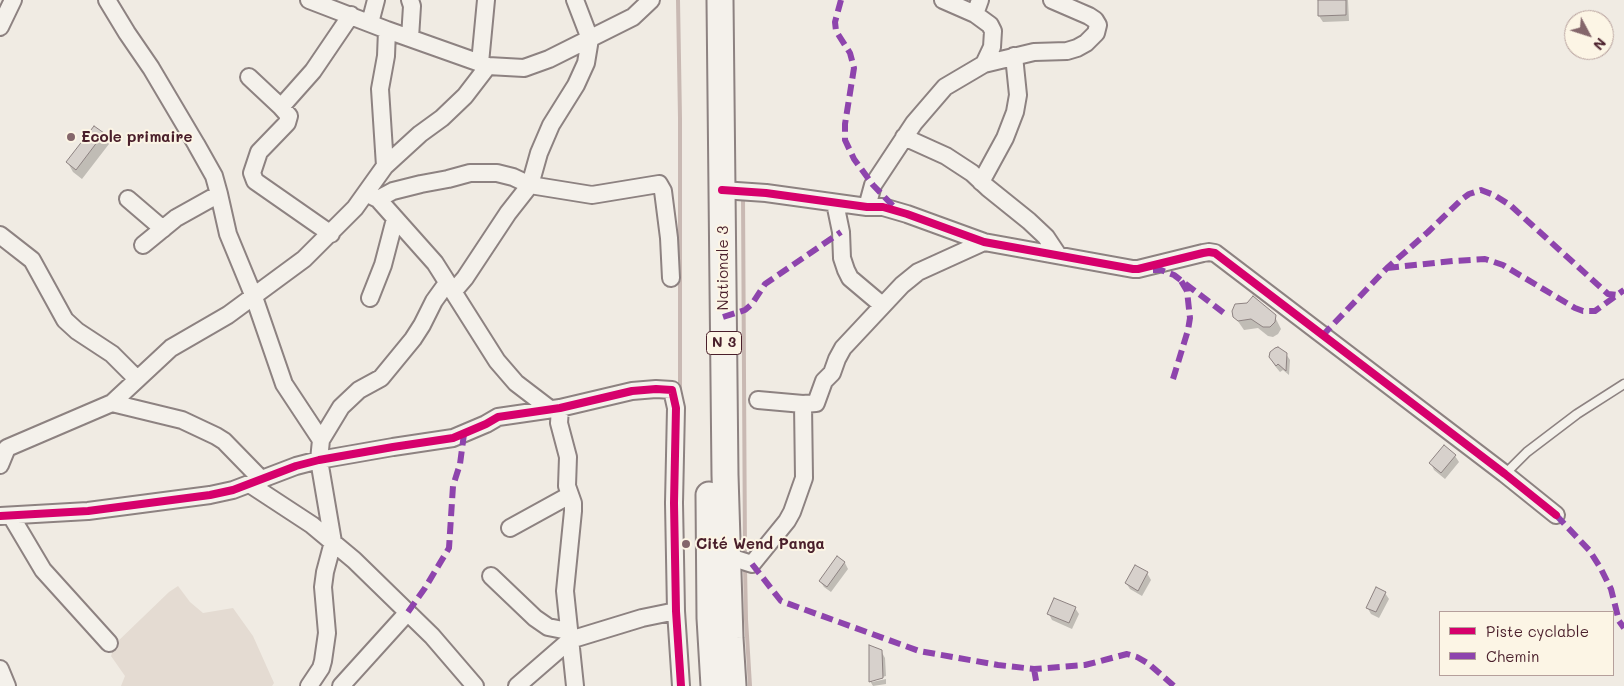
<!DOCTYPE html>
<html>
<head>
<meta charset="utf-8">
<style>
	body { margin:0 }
	#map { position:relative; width:1624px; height:686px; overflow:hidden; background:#f0ebe3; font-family:Mali,sans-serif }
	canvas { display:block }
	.legend { position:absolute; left:1439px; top:611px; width:175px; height:65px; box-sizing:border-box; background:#fcf5e5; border:1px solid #b59f9b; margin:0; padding:6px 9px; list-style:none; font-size:15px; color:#4a1f2b }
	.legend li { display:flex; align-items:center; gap:10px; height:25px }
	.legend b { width:25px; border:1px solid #b59f9b }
	.north { position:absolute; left:1564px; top:10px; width:50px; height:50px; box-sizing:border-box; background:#fcf5e5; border:1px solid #b59f9b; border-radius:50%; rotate:130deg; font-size:14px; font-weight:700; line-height:20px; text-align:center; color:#4a1f2b }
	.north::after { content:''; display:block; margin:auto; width:18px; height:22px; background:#84666b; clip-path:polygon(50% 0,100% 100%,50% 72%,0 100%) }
</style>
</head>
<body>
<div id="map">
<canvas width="1624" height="686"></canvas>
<ul class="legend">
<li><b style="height:6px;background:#d6006c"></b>Piste cyclable</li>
<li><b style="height:6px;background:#8e44ad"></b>Chemin</li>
</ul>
<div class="north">N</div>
</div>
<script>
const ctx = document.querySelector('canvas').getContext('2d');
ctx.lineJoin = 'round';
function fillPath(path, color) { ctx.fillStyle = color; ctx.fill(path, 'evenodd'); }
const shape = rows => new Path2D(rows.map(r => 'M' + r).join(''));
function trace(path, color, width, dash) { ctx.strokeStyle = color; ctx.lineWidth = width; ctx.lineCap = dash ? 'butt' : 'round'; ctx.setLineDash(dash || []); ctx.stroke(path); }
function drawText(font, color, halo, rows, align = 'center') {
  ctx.font = font + ' Mali,sans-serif'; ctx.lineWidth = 4; ctx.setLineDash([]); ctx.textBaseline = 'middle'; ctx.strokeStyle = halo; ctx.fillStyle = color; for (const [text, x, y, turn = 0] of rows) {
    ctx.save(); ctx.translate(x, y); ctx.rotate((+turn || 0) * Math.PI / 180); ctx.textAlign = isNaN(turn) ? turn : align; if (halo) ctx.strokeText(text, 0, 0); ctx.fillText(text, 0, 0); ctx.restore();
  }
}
fillPath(shape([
	[178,586,190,602,203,613,233,608,253,636,274,683,272,686,121,686,125,676,111,656,115,644,169,592]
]), '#e4dbd2');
fillPath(shape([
	[1319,0,1348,0,1349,21,1323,22,1319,16],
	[94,128,103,134,109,144,82,179,73,172,68,163],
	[1248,304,1273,313,1281,329,1278,334,1273,337,1268,336,1258,328,1244,330,1233,314],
	[1271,352,1286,354,1290,360,1289,375,1283,370,1280,372,1275,366,1271,359],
	[1444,447,1455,456,1459,462,1445,479,1434,470,1431,463],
	[837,558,845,563,848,569,831,592,824,587,820,581],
	[1147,573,1151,580,1142,596,1130,589,1126,583],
	[1385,593,1389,599,1379,618,1371,614,1367,607],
	[1075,608,1079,614,1072,629,1052,620,1049,614],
	[881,651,885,658,886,676,872,680,872,682,886,679,886,684,873,686,870,681]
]), '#0003');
trace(shape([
	[678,0,680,118,680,393],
	[743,195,745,558],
	[745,567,746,619,750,686]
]), '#c9b9b3', 4);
const building = shape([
	[1318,0,1346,0,1346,15,1318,16,1318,0],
	[94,126,104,133,76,170,66,162,94,126],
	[1253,296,1276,315,1275,322,1270,327,1263,327,1251,319,1238,321,1233,317,1232,311,1235,304,1247,303,1253,296],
	[1278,347,1287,353,1286,371,1278,364,1276,366,1269,357,1270,352,1275,348,1278,347],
	[1444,445,1456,455,1441,473,1429,463,1444,445],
	[837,556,845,562,827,587,819,581,837,556],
	[1135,565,1148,572,1138,591,1125,583,1135,565],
	[1376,587,1386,592,1376,612,1366,608,1376,587],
	[1054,598,1076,607,1069,623,1047,614,1054,598],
	[869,645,882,650,883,678,869,682,869,645]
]);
fillPath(building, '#d7d1cc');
trace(building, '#8d8281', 1);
const service = shape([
	[1505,474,1527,452,1577,414,1624,384]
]);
const minor = shape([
	[107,0,127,33,151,68,196,144,214,176,219,194,228,234,254,297,284,384,321,440],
	[309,0,387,30,480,63],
	[486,0,480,63,488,66],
	[975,14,980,0],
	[370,23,376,0],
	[0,27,13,0],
	[410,38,412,6,410,0],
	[984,64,1034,52,1067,51,1077,48,1086,43,1096,33,1098,25,1095,20,1089,16,1052,0],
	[249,77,281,107],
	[904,137,946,156,972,173,988,188,1029,221,1046,237,1058,255],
	[385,166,380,89,386,56,387,30],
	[981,182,1005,138,1015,112,1018,95,1014,56],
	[722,190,766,193,867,207,883,207,907,214,984,242,1133,269,1138,269,1203,253,1209,252,1215,253,1505,474,1556,515],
	[366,193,378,199,393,191,421,184,448,179,470,173,497,173,513,177,530,185,592,195,659,184,663,191,669,238,671,278],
	[128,199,163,229],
	[378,199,435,263,497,361,516,383,550,409],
	[835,203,841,232,842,258,846,270,850,278,882,305],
	[867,207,873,185,914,123,945,87,984,64,992,47,993,31,990,25,975,14,943,0],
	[331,234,255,181,252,173,259,152,287,123,289,116,281,107,313,71,351,15],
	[0,235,32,260,65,320,77,331,112,354,137,379],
	[143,245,176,218,219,194],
	[453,292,465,278,508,213,530,185,539,153,551,125,576,85,586,63,590,39,575,0],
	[370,298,383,265,395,219],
	[758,400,803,404,816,403,824,381,832,373,837,359,843,348,902,285,918,272,984,242],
	[112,403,182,420,216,436,224,441,262,480],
	[560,408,559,423,568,457,567,486,573,503,573,511,565,591,575,686],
	[0,465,7,448,112,403,171,348,228,315,304,259,355,208,385,166,420,134,442,118,465,96,488,66,524,68,549,59,633,17,651,0],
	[251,485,312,525,354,560,432,636,475,686],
	[0,516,88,511,210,495,233,490,296,466,319,460,393,447,453,438,486,424,498,417,560,408,632,391,656,389,672,390,676,408,674,503,676,611,681,686],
	[11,516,43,570,109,643],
	[510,528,570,495],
	[727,556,752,564,787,521,792,512,804,478,803,404],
	[491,576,535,618,548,627,568,631],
	[0,669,7,686],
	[309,686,321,668,323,661,327,633,323,587,325,572,333,542,319,460,321,440,341,407,359,390,381,378,413,339,422,325,434,301,447,283],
	[341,686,408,612],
	[517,686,570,640,642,618,676,611]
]);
const primary = shape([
	[720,0,725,475,730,638,733,686],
	[709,495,710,618,714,686]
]);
trace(service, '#8d8281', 11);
trace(minor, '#8d8281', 20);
trace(primary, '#8d8281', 29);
trace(service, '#f4f1eb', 8);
trace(minor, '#f4f1eb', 16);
trace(primary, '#f4f1eb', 25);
trace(shape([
	[841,0,835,22,836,31,850,53,854,68,845,124,845,140,854,159,873,185,896,209],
	[1387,268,1453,261,1485,259,1503,265,1575,308,1583,311,1595,311,1624,290],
	[1153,270,1161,270,1174,275,1224,313],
	[723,317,745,310,752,304,765,284,841,232],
	[1322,336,1387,268,1428,232,1461,200,1469,194,1481,190,1494,195,1510,205,1608,294,1617,295],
	[1173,379,1188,330,1190,318,1187,291,1180,279],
	[1556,515,1589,550,1600,567,1611,589,1619,621,1624,628],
	[752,564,781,601,919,651,998,665,1034,669,1085,665,1127,654,1137,657,1149,664,1174,686],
	[408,612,425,588,449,548,453,486,460,464,464,434],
	[1034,669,1037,686]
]), '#8e44ad', 6, [12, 6]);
trace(shape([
	[722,190,766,193,867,207,883,207,907,214,984,242,1133,269,1138,269,1203,253,1209,252,1215,253,1505,474,1556,515],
	[0,516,88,511,210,495,233,490,296,466,319,460,393,447,453,438,486,424,498,417,560,408,632,391,656,389,672,390,676,408,674,503,676,611,681,686]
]), '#d6006c', 8);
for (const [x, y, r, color] of [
	[71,137,5,"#84666b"],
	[686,544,5,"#84666b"]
]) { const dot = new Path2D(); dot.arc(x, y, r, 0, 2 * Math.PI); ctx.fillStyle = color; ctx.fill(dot); trace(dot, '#fcf5e5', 2); }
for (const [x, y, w] of [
	[724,343,35]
]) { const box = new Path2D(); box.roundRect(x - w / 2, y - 11.5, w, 23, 4); ctx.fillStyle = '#fcf5e5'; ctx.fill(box); trace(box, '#4a1f2b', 1); }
drawText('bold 14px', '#4a1f2b', null, [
	["N 3",724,343]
]);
drawText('bold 15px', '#4a1f2b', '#fcf5e5', [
	["Ecole primaire",81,137],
	["Cité Wend Panga",696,544]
], 'left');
drawText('15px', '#4a1f2b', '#fcf5e5', [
	["Nationale 3",723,268,-90]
]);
</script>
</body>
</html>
